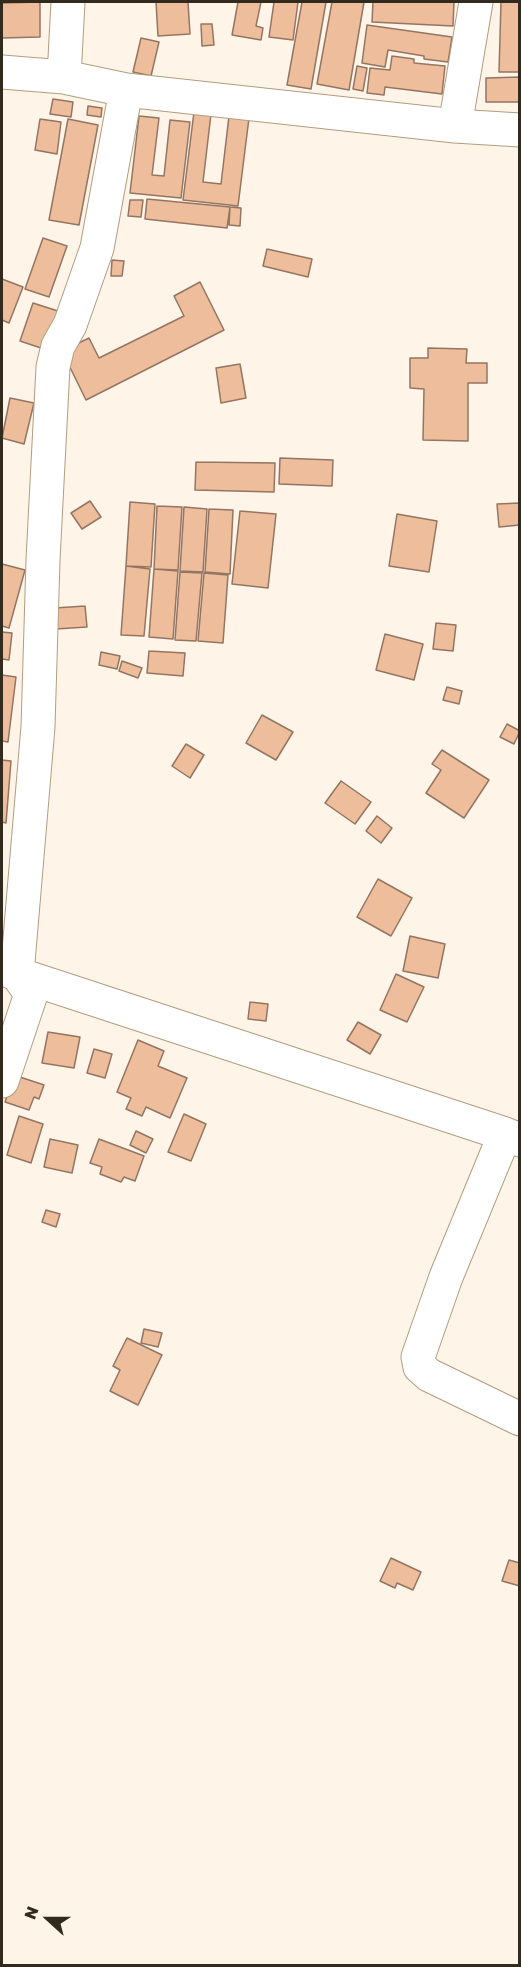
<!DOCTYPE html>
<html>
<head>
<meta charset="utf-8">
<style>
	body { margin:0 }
	#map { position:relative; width:521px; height:1967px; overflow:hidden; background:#fef5e8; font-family:"Golos Text",sans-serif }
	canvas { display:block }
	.frame { position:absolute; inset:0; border:3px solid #332a1e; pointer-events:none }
	.north { position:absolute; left:18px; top:1889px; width:60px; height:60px; -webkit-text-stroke:4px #fef5e8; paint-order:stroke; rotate:291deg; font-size:16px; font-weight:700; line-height:24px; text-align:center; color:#332a1e }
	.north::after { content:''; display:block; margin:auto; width:21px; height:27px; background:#332a1e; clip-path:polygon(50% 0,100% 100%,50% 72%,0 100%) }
</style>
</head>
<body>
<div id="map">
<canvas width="521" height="1967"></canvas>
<div class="frame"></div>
<div class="north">N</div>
</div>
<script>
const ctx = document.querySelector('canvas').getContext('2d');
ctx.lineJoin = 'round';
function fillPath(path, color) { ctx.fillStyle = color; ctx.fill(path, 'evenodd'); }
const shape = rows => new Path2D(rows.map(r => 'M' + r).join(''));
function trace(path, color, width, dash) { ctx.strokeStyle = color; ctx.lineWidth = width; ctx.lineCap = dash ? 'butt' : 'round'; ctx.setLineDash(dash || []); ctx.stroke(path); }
const building = shape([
	[40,2,40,37,2,38,2,3,40,2],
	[156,2,188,2,190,34,158,36,156,2],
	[238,2,261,2,256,26,263,28,261,40,232,35,238,2],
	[274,2,298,2,293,40,269,37,274,2],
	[302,2,326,2,311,89,287,85,302,2],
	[332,2,364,2,349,90,317,84,332,2],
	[373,2,454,2,453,26,372,22,373,2],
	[501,2,520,2,520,72,499,72,501,2],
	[201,24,212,24,214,45,202,46,201,24],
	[367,25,452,37,448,62,424,59,424,56,388,50,385,67,362,63,367,25],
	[141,38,159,42,151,76,133,72,141,38],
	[392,56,414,59,414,63,445,66,442,94,385,87,384,95,367,93,370,68,390,70,392,56],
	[357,66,367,68,363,91,353,89,357,66],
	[520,77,520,102,486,102,486,78,520,77],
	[53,99,73,102,71,117,50,114,53,99],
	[88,106,102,108,101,117,87,115,88,106],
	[194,112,211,114,203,182,221,184,229,116,249,118,238,206,183,200,194,112],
	[139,116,159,118,152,175,164,176,170,120,190,122,181,198,130,193,139,116],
	[40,119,61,122,57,154,35,150,40,119],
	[68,119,98,125,79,225,49,220,68,119],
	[147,199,230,207,227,228,145,219,147,199],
	[130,200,143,200,141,217,128,216,130,200],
	[230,207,241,208,240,226,229,225,230,207],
	[43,238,67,246,49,297,25,289,43,238],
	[267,249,312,259,308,277,263,266,267,249],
	[112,260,124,261,122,276,111,276,112,260],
	[2,279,23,287,9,323,2,320,2,279],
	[200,282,224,330,86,400,62,351,89,338,99,358,184,316,174,296,200,282],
	[33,303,61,312,47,350,20,341,33,303],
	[428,348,467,349,466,363,487,363,487,383,468,383,468,441,423,440,424,389,410,388,410,358,428,358,428,348],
	[240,364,246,398,221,403,216,368,240,364],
	[10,398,34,403,24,444,2,438,10,398],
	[280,458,333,460,332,486,279,484,280,458],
	[196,462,275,463,274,492,195,490,196,462],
	[90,501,101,517,82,529,71,513,90,501],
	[130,502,155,504,151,567,126,566,130,502],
	[520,503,520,525,499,527,497,504,520,503],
	[157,506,182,507,178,570,154,569,157,506],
	[184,507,207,509,203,572,180,571,184,507],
	[209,509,233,510,230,574,205,572,209,509],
	[240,511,276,514,268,588,232,584,240,511],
	[397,514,437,521,429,572,389,566,397,514],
	[2,564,25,570,9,628,2,626,2,564],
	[126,566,150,569,144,636,121,635,126,566],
	[154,569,178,571,173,639,149,637,154,569],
	[180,572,202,573,196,641,175,640,180,572],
	[204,573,228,575,223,643,198,641,204,573],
	[85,606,87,627,56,629,55,608,85,606],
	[436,623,456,625,453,651,433,649,436,623],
	[2,632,12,633,9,660,2,659,2,632],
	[385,634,423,644,414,680,376,670,385,634],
	[149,651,185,653,183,676,147,673,149,651],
	[101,652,120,656,117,669,99,665,101,652],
	[122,661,142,668,138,678,119,671,122,661],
	[2,675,16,677,8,742,2,741,2,675],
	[447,687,462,691,459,704,443,700,447,687],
	[262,715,293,732,276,760,246,743,262,715],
	[507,724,520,731,514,744,500,737,507,724],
	[186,744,204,755,190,778,172,766,186,744],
	[442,750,489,780,464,818,426,793,441,770,432,764,442,750],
	[2,760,11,761,6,823,2,822,2,760],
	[341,781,371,802,355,824,325,803,341,781],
	[377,816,392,828,381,843,366,831,377,816],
	[378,879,412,898,391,936,357,917,378,879],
	[410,936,445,944,438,978,403,971,410,936],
	[396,974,424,987,407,1022,380,1010,396,974],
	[250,1002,268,1004,266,1021,248,1019,250,1002],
	[358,1022,381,1035,370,1054,347,1040,358,1022],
	[48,1032,80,1037,74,1068,42,1063,48,1032],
	[138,1040,164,1051,158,1066,187,1078,170,1118,146,1107,142,1116,126,1109,131,1098,117,1092,138,1040],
	[94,1049,112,1054,105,1078,87,1073,94,1049],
	[14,1075,44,1085,39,1099,34,1097,29,1110,5,1102,14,1075],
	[184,1114,206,1124,191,1161,168,1152,184,1114],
	[19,1116,43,1124,31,1163,7,1155,19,1116],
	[136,1131,153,1139,146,1153,130,1145,136,1131],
	[50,1139,78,1145,72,1173,44,1167,50,1139],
	[99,1139,144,1156,135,1181,124,1177,121,1182,100,1174,102,1167,90,1163,99,1139],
	[46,1210,60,1214,56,1227,42,1222,46,1210],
	[144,1329,162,1333,158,1347,141,1343,144,1329],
	[127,1338,162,1355,138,1405,110,1391,120,1370,113,1366,127,1338],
	[391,1558,421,1572,413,1590,397,1583,395,1588,380,1581,391,1558],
	[509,1560,520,1563,520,1586,502,1581,509,1560]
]);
fillPath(building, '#eebd9c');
trace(building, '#947561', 1.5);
const minor = shape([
	[2,72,64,77,126,90,455,126,520,130],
	[64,77,68,2],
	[455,126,476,2],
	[11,972,505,1134,520,1140],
	[2,1081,31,994,17,974,38,727,43,560,53,367,58,346,70,325,97,248,126,90],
	[505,1134,446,1277,418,1357,420,1367,429,1375,520,1419]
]);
trace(minor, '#b39c7f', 35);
trace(minor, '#fff', 33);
</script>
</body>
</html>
